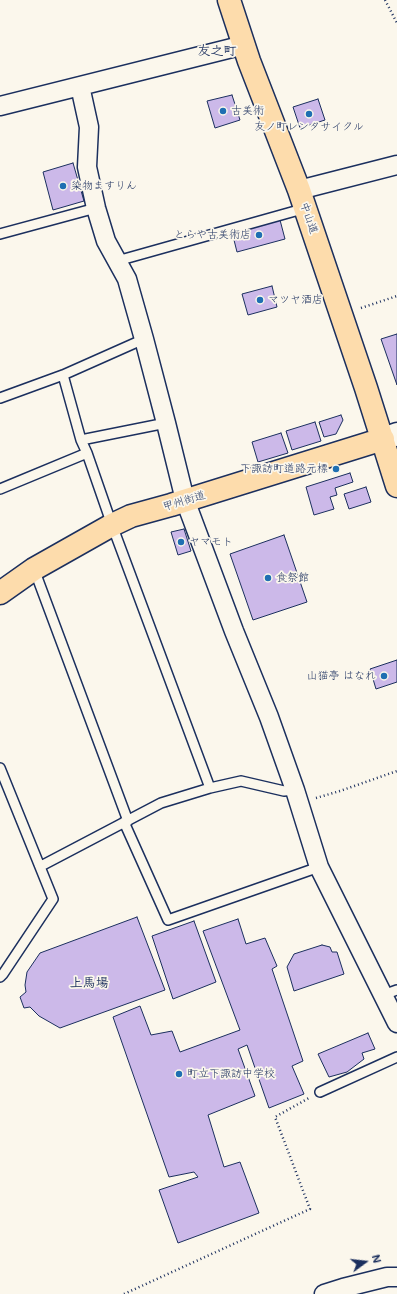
<!DOCTYPE html>
<html>
<head>
<meta charset="utf-8">
<style>
	body { margin:0 }
	#map { position:relative; width:397px; height:1294px; overflow:hidden; background:#fbf7ec; font-family:Mali,sans-serif }
	canvas { display:block }
	.north { position:absolute; left:345px; top:1242px; width:40px; height:40px; -webkit-text-stroke:3px #fbf7ec; paint-order:stroke; rotate:75deg; font-size:11px; font-weight:700; line-height:16px; text-align:center; color:#1b2f5e }
	.north::after { content:''; display:block; margin:auto; width:14px; height:18px; background:#1b2f5e; clip-path:polygon(50% 0,100% 100%,50% 72%,0 100%) }
</style>
</head>
<body>
<div id="map">
<canvas width="397" height="1294"></canvas>
<div class="north">N</div>
</div>
<script>
const ctx = document.querySelector('canvas').getContext('2d');
ctx.lineJoin = 'round';
function fillPath(path, color) { ctx.fillStyle = color; ctx.fill(path, 'evenodd'); }
const shape = rows => new Path2D(rows.map(r => 'M' + r).join(''));
function trace(path, color, width, dash) { ctx.strokeStyle = color; ctx.lineWidth = width; ctx.lineCap = dash ? 'butt' : 'round'; ctx.setLineDash(dash || []); ctx.stroke(path); }
function drawText(font, color, halo, rows, align = 'center') {
  ctx.font = font + ' Mali,"Klee One",sans-serif'; ctx.lineWidth = 3.5; ctx.setLineDash([]); ctx.textBaseline = 'middle'; ctx.strokeStyle = halo; ctx.fillStyle = color; for (const [text, x, y, turn = 0] of rows) {
    ctx.save(); ctx.translate(x, y); ctx.rotate((+turn || 0) * Math.PI / 180); ctx.textAlign = isNaN(turn) ? turn : align; if (halo) ctx.strokeText(text, 0, 0); ctx.fillText(text, 0, 0); ctx.restore();
  }
}
const building = shape([
	[232,95,240,120,215,128,207,101,232,95],
	[318,99,325,120,300,128,293,107,318,99],
	[73,163,84,201,53,210,43,172,73,163],
	[280,220,285,239,237,252,232,232,280,220],
	[272,286,277,307,248,315,242,294,272,286],
	[397,334,397,385,381,339,397,334],
	[341,415,343,420,336,434,324,437,319,422,341,415],
	[315,422,321,441,292,450,286,431,315,422],
	[281,433,288,453,258,462,252,442,281,433],
	[350,473,353,482,335,488,337,495,330,497,334,509,314,515,306,487,350,473],
	[366,487,371,502,349,509,344,494,366,487],
	[184,529,191,551,178,555,171,532,184,529],
	[284,535,307,602,253,620,230,554,284,535],
	[397,660,397,682,376,689,370,669,397,660],
	[137,917,165,990,60,1028,39,1016,30,1007,24,1008,20,997,26,992,25,985,27,972,40,953,137,917],
	[238,919,246,944,265,938,277,966,272,969,303,1061,292,1066,304,1094,269,1108,247,1045,238,1049,255,1096,208,1115,224,1167,240,1162,259,1213,178,1243,159,1190,198,1177,194,1172,169,1177,113,1017,140,1006,151,1035,172,1031,180,1052,240,1030,203,931,238,919],
	[194,921,216,982,173,999,152,936,194,921],
	[322,945,330,947,332,952,337,952,344,974,294,991,287,967,294,954,322,945],
	[368,1033,375,1049,362,1053,364,1059,347,1072,329,1077,318,1054,368,1033]
]);
fillPath(building, '#ccb9e9');
trace(building, '#1b2f5e', 1);
const lane = shape([
	[0,234,96,208],
	[117,261,306,208],
	[63,375,81,440,87,453,112,525,210,788],
	[0,398,63,375,144,339],
	[81,440,166,423],
	[0,489,87,453],
	[34,569,128,821],
	[0,768,53,899,3,974,0,977],
	[124,822,168,920,319,867],
	[41,866,161,803,210,788,241,781,284,791,295,790],
	[383,995,397,990],
	[320,1092,397,1057]
]);
const street = shape([
	[80,86,89,127,87,167,96,208,106,241,127,279,144,339,166,423,185,500,234,631,269,717,295,790,319,867,397,1023],
	[0,106,244,45],
	[299,190,397,165],
	[324,1294,343,1288,387,1277,397,1277]
]);
const secondary = shape([
	[383,439,397,434]
]);
const highway = shape([
	[229,0,249,61,299,190,366,388,397,486],
	[0,593,34,569,112,525,131,516,171,505,383,439]
]);
trace(lane, '#1b2f5e', 12);
trace(street, '#1b2f5e', 21);
trace(secondary, '#1b2f5e', 25);
trace(highway, '#1b2f5e', 25);
trace(shape([
	[385,0,397,23],
	[361,308,397,296],
	[316,798,340,791,397,771],
	[124,1294,310,1209,275,1117,309,1098]
]), '#1b2f5e', 2.5, [1, 3]);
trace(lane, '#fbf7ec', 9);
trace(street, '#fbf7ec', 18);
trace(secondary, '#fbf7ec', 22);
trace(highway, '#fddcac', 22);
for (const [x, y, r, color] of [
	[223,111,4,"#1f6fb2"],
	[309,114,4,"#1f6fb2"],
	[63,186,4,"#1f6fb2"],
	[259,235,4,"#1f6fb2"],
	[260,300,4,"#1f6fb2"],
	[336,469,4,"#1f6fb2"],
	[181,542,4,"#1f6fb2"],
	[268,578,4,"#1f6fb2"],
	[384,676,4,"#1f6fb2"],
	[179,1074,4,"#1f6fb2"]
]) { const dot = new Path2D(); dot.arc(x, y, r, 0, 2 * Math.PI); ctx.fillStyle = color; ctx.fill(dot); trace(dot, '#fbf7ec', 1.5); }
drawText('11px', '#1b2f5e', '#fbf7ec', [
	["古美術",231,111],
	["友ノ町レンタサイクル",309,127,"center"],
	["染物ますりん",71,186],
	["とらや古美術店",251,235,"right"],
	["マツヤ酒店",268,300],
	["下諏訪町道路元標",328,469,"right"],
	["ヤマモト",189,542],
	["食祭館",276,578],
	["山猫亭 はなれ",376,676,"right"],
	["町立下諏訪中学校",187,1074]
], 'left');
drawText('11px', '#1b2f5e', '#fbf7ec', [
	["中山道",309,218,71],
	["甲州街道",184,501,-17]
]);
drawText('bold 13px', '#1b2f5e', '#fbf7ec', [
	["友之町",217,51],
	["上馬場",89,983]
]);
</script>
</body>
</html>
